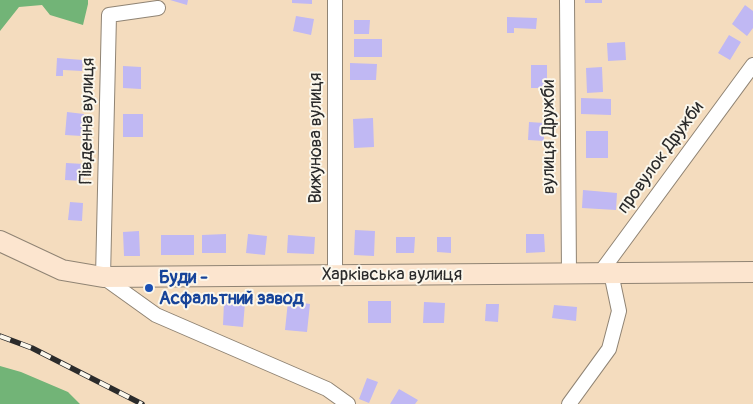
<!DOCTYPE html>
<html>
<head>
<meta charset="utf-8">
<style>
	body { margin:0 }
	canvas { display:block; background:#f4dcbe }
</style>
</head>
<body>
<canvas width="753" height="404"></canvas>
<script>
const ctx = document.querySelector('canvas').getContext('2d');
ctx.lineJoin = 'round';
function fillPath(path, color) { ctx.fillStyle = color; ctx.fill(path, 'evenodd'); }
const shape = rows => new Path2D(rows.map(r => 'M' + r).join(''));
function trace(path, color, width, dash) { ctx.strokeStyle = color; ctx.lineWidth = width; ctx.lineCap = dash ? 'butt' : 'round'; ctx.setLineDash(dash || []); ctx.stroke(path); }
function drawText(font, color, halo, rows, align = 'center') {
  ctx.font = font + ' Pangolin,sans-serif'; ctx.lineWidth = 4; ctx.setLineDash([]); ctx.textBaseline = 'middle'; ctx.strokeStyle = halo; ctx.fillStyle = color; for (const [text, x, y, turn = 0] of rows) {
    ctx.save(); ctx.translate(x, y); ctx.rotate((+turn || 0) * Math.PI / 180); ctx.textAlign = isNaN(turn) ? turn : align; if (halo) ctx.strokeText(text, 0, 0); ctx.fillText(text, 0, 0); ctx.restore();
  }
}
fillPath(shape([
	[0,0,88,0,88,4,83,25,50,15,42,5,19,7,0,31],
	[0,366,21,372,68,392,80,404,0,404]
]), '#72b477');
fillPath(shape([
	[170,0,188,0,187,5],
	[292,0,312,0,312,4,292,3],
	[585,0,602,0,602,3,585,3],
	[745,5,753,11,753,28,747,36,732,24],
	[296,16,314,19,311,35,293,31],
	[507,17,537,18,536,29,514,28,514,33,507,33],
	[354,20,370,20,369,34,354,34],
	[729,35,741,42,730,60,718,53],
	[354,39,382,39,382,57,354,57],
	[625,42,626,60,608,61,607,43],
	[57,58,83,60,82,71,63,70,63,76,56,76],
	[350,63,377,64,376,80,350,80],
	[531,65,547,65,547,88,531,88],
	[123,66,141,67,141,89,123,88],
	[602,67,603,92,587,93,586,68],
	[581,98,611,99,611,115,581,114],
	[67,112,84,114,82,136,65,135],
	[123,114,143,114,143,137,123,137],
	[373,118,374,147,354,148,353,119],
	[529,122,544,123,544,141,528,140],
	[586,131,608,131,608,158,586,158],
	[66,163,84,164,83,181,65,180],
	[583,190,617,193,616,210,582,208],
	[70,202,83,203,82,221,68,220],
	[355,230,375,231,374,256,354,255],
	[139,231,140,256,124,256,123,232],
	[226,234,226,253,202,253,202,235],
	[248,234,267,236,265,255,246,253],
	[526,234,544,234,545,252,526,253],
	[161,235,194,235,194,255,161,255],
	[288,235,315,237,314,254,287,253],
	[396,237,415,237,414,253,396,253],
	[437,237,451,237,451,253,437,252],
	[288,301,310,304,307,332,285,330],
	[368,301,391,301,391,323,368,323],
	[224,302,245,303,243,327,223,325],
	[424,302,445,303,444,323,423,323],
	[486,304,499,304,498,322,485,321],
	[554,305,577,307,576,321,552,318],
	[367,378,378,382,369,403,359,399],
	[399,389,418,400,415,404,390,404]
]), '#c0b8f3');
const street = shape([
	[567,0,569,274],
	[158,8,109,15,103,277,156,315,327,389,348,404],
	[600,273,753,65],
	[335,275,335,0],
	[569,404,609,349,619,311,611,273]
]);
const secondary = shape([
	[0,241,62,270,103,277,753,272]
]);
trace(street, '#908474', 16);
trace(secondary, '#908474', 22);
trace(street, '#fff', 14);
trace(secondary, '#fce5cf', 20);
const rail = shape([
	[0,336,32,348,142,404]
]);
trace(rail, '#2b2b2b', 5.5);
trace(rail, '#fbf7ec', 4, [11]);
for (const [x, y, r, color] of [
	[149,288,5,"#1a4fb4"]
]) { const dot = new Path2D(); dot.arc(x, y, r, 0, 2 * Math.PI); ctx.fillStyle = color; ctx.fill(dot); trace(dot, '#fbf7ec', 2); }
drawText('18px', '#2b2b2b', '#fbf7ec', [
	["Південна вулиця",88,121,-89],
	["вулиця Дружби",549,137,-90],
	["Вижунова вулиця",316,138,-90],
	["провулок Дружби",661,158,-54],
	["Харківська вулиця",392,275]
]);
drawText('bold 18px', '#164399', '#fbf7ec', [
	["Буди -",159,278],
	["Асфальтний завод",159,299]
], 'left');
</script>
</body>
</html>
